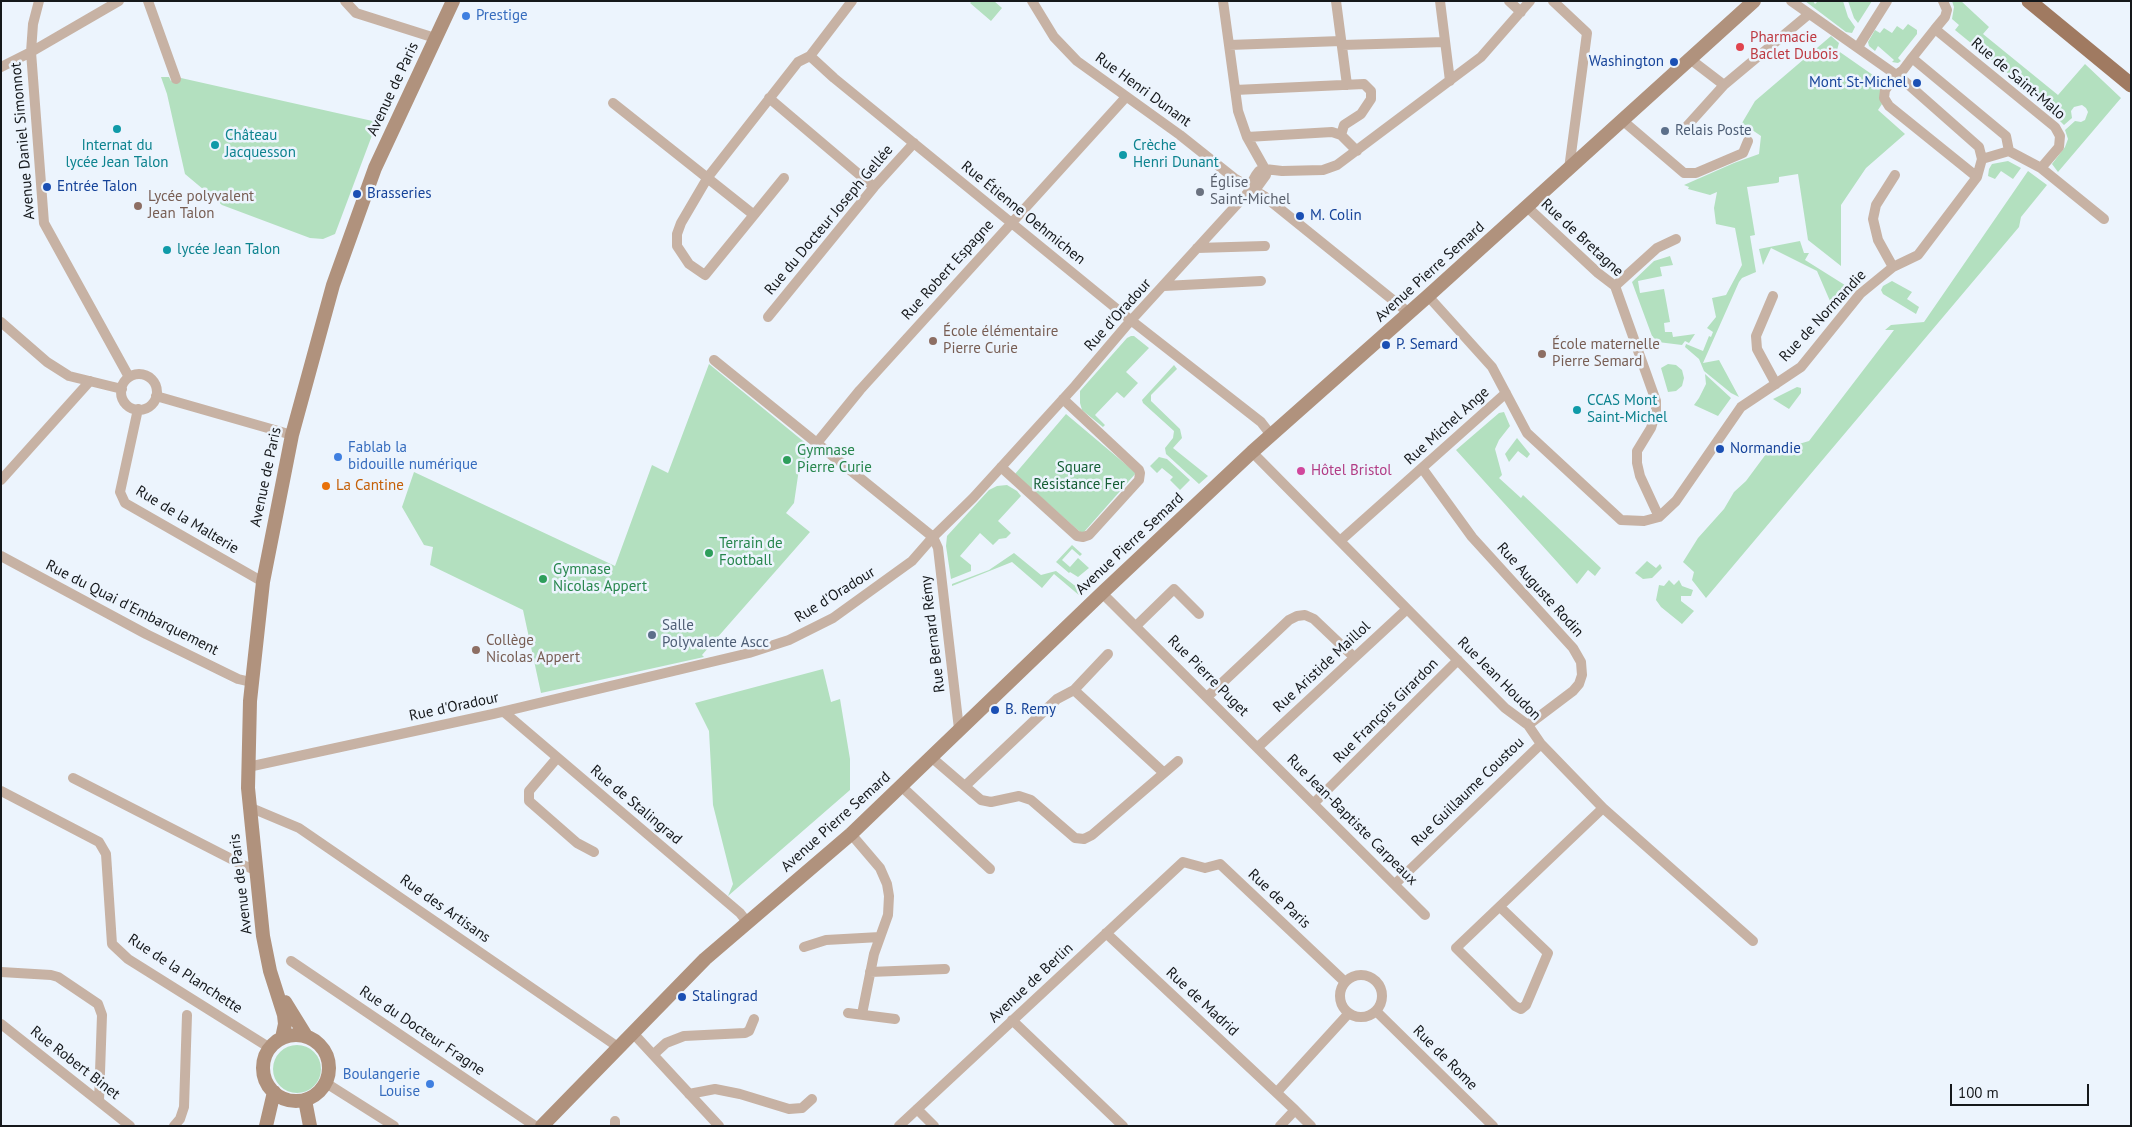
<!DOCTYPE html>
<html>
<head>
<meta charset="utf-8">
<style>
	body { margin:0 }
	#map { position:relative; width:2132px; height:1127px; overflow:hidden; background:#ecf4fd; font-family:"PT Sans",sans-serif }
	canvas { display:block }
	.frame { position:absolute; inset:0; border:2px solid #15181b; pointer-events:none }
	.scale { position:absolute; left:1950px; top:1084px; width:139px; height:22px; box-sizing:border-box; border:2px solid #15181b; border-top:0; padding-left:6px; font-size:15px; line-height:18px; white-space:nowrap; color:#15181b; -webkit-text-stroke:4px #ecf4fd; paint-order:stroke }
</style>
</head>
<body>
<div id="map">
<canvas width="2132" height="1127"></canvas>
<div class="frame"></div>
<div class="scale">100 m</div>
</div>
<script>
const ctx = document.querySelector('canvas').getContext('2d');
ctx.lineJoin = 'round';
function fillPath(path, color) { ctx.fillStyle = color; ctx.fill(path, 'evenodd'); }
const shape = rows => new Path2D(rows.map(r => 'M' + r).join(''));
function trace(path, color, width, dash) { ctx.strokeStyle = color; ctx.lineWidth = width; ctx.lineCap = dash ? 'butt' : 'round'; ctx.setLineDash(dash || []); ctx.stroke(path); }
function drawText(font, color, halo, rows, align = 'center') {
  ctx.font = font + ' "PT Sans",sans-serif'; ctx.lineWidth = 5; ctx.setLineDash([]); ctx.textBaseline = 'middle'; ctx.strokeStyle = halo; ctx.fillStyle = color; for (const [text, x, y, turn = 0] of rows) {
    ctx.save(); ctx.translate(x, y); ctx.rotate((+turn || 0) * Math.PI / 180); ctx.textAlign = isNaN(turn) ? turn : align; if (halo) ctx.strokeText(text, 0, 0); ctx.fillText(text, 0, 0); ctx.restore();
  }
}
fillPath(shape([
	[972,1,994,1,1002,8,991,21,970,3],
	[1805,1,1813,1,1815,4,1818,1,1843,1,1848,17,1855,27,1852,33,1846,32],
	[1848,1,1872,1,1858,23,1854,18],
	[1952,1,1961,1,1989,27,1983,34,2058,95,2085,64,2121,98,2058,172,2052,164,2065,147,2068,139,2065,130,2075,121,2081,122,2085,120,2088,112,2086,108,2082,105,2074,107,2071,111,2072,118,2064,125,2057,118,2059,115,1955,30,1959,25,1952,19,1954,7],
	[1908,24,1917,30,1917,34,1898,58,1901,61,1898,63,1892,62,1894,60,1878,46,1875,51,1869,46,1868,42,1875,30,1880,33,1884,28,1892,33,1897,26,1903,30],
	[1831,36,1839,43,1837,50,1880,80,1880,99,1882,104,1878,110,1905,134,1866,168,1841,205,1841,266,1808,240,1798,174,1779,177,1779,182,1777,183,1747,187,1755,235,1750,236,1756,272,1742,278,1739,282,1703,363,1719,360,1739,397,1731,393,1704,371,1699,359,1685,347,1686,344,1703,351,1709,336,1711,337,1713,332,1707,328,1716,317,1712,298,1726,295,1742,265,1735,228,1716,224,1714,208,1717,192,1710,195,1688,189,1689,187,1684,185,1734,163,1759,154,1761,136,1742,123,1755,101],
	[161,77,169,77,171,81,181,78,377,122,335,234,323,239,310,238,222,205,185,174,167,94],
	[2008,161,2021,168,2013,179,2001,171,1995,179,1988,176,1989,169,1992,164],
	[2028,171,2047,185,2021,217,2019,227,1706,598,1692,580,1694,572,1683,562,1698,538,1724,509,1734,492,1746,481,1766,454,1774,448,1792,446,1809,441,1894,330,1885,330,1891,325,1924,322],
	[1800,241,1804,253,1809,253,1805,260,1848,287,1833,308,1817,271,1771,248,1763,265,1759,249],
	[1670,256,1673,265,1660,267,1662,276,1638,281,1640,293,1664,289,1670,322,1664,323,1665,332,1672,332,1673,337,1695,334,1689,343,1685,341,1682,345,1658,342,1652,336,1632,282,1654,261],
	[1892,281,1912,292,1907,299,1919,307,1916,314,1883,294,1881,290,1883,286],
	[1131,336,1134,336,1149,348,1126,372,1138,383,1124,398,1117,392,1095,415,1105,425,1103,427,1082,410,1080,403,1080,391,1127,338],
	[709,364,814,450,799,469,794,503,786,513,810,532,702,655,704,657,541,693,523,610,430,565,433,547,424,545,402,507,414,472,615,566,652,465,668,473],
	[1668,364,1676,365,1682,370,1684,378,1682,386,1676,391,1668,392,1661,368],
	[1174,365,1177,369,1151,395,1151,401,1180,429,1182,438,1173,448,1208,476,1199,484,1166,454,1165,448,1173,438,1174,431,1143,403,1142,400],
	[1705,374,1731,398,1718,416,1694,405,1699,398,1706,384],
	[1797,387,1801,388,1801,393,1789,409,1773,399],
	[1504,412,1510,426,1499,440,1495,449,1502,475,1499,478,1521,498,1523,495,1601,568,1595,576,1588,570,1577,584,1456,450,1499,413],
	[1066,414,1136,473,1084,532,1080,532,1015,474],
	[1517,438,1530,454,1527,458,1518,451,1509,462,1505,454],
	[1159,457,1167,459,1190,480,1180,490,1170,480,1173,477,1162,468,1157,473,1150,466],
	[1007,485,1017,491,1021,496,998,521,1011,533,1006,538,999,539,993,545,980,533,960,556,971,565,971,571,951,579,946,546,947,536,989,490,997,486],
	[1072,545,1082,554,1080,556,1072,549,1062,560,1070,567,1078,558,1089,568,1078,577,1070,572,1069,573,1056,562],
	[1014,553,1041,575,1056,571,1074,585,1082,585,1087,588,1080,596,1054,574,1042,588,1012,562,952,586,952,584,989,570],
	[1647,561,1656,568,1660,564,1662,568,1652,578,1643,579,1635,573],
	[1669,580,1674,585,1679,580,1682,586,1693,590,1691,596,1681,596,1681,601,1694,611,1682,624,1661,607,1656,600,1659,585,1664,586],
	[823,669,831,702,840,699,850,759,850,790,728,896,733,884,713,805,709,731,695,703],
	'273 1069a24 24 0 1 1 48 0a24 24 0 1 1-48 0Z'
]), '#b3e0bf');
trace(shape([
	[39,1,33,24,31,52,44,223,129,377],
	[148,1,176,79],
	[345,1,356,13,435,38],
	[1032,1,1054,37,1077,61,1180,135,1234,178,1264,196,1409,313],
	[1336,1,1347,85],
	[1440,1,1450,81],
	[1509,1,1521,12],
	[1553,1,1587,33,1569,169],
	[1935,29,1945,17,1947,10,1943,1],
	[1229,45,1341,41],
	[1342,45,1445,42],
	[1858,47,1887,1],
	[810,56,834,78,1123,314,1261,422,1271,435],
	[1912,58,2006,136,2009,151,2041,168,2059,147,2060,136,2055,127,1935,29,1912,58,1903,70,1896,75,1885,90,1884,98,1889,106,1977,177],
	[1690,59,1724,85,1809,14],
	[1,67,31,52,119,1],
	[1235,90,1364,84,1371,91,1371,99,1361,114,1344,125,1341,135],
	[769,98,874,187],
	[613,103,754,215],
	[1622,120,1684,173,1696,173,1743,153,1748,141],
	[1687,126,1724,85],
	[1247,137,1332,132,1341,135,1357,151],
	[1982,159,2009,151],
	[2041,168,2104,219],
	[1265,169,1282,171,1323,170,1337,165,1481,57,1530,1],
	[784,178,705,275,689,264,677,246,677,234,681,223,708,177,798,62,810,56,852,1],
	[1252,188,1252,182,1256,175,1259,171,1265,169],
	[1526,206,1598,273,1615,286,1656,401,1656,412,1651,428,1637,451,1637,463,1640,476,1659,517],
	[1197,248,1265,246],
	[1893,267,1878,240,1873,219,1876,205,1895,175],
	[1164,286,1261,281],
	[1615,286,1657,248,1676,239],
	[1428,296,1492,367,1527,433,1621,520,1644,521,1659,517,1676,501,1741,407,1801,367,1860,294,1893,267,1918,255,1977,177,1982,159,1979,147,1902,79,1791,1],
	[1773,296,1756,336,1757,349,1776,384],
	[768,317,874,187,914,143],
	[1,322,47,362,69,376,122,389],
	[714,360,933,537,938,548,959,729],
	'121 392a18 18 0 1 1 36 0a18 18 0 1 1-36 0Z',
	[156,396,292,435],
	[138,409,120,492,125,503,263,582],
	[816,444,860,390,1126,97],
	[1252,452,1505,708,1528,725,1541,744,1603,808,1753,941],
	[1001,467,1077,536,1083,537,1089,535,1139,480,1140,473,1139,470,1063,399],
	[1422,468,1472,537,1573,648,1581,662,1582,675,1579,684,1573,691,1528,725],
	[1,480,90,381],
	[1340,541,1506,393],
	[1,556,146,634,238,679,251,682],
	[1102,593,1425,915],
	[1136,626,1174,589,1199,614],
	[1074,690,1164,773],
	[1207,697,1289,620,1297,616,1305,615,1314,619,1354,657],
	[504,712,740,913,747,922],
	[1258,747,1407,609],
	[931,757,981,800,991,802,1019,796,1031,800,1075,838,1084,839,1092,835,1178,761],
	[557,758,529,791,529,801,577,843,594,852],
	[248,767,493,714,749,653,789,640,833,618,912,561,933,537,973,498,1075,386,1126,326,1252,188,1258,186,1266,175,1265,169,1247,137,1238,111,1223,1],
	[73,778,243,865,255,870],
	[901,786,990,869],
	[965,786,1057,699,1074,690,1108,654],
	[1,791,99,842,106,854,112,944,128,959,270,1048],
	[1314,803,1458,660],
	[249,807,299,828,618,1047],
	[851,834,880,868,887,884,889,896,888,915,874,954,862,1014],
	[1395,884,1541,744],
	[1500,907,1548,953,1526,1005,1521,1009,1515,1006,1456,948,1603,808],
	[1106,933,1295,1110,1280,1126],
	[804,947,826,940,880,937],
	[291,961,535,1126],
	[1,972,51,975,58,977,98,1004,102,1015,99,1101],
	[870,972,945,969],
	'1340 996a21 21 0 1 1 42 0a21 21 0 1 1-42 0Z',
	[1376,1011,1493,1126],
	[848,1013,895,1019],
	[1012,1020,1123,1126],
	[1,1024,130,1126],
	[632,1032,719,1126],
	[654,1054,666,1043,684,1036,745,1033,749,1031,754,1019],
	[326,1083,394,1126],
	[1277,1092,1349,1013],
	[689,1094,715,1089,740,1094,789,1109,802,1108,812,1099],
	[917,1109,934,1126],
	[1295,1110,1311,1126],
	[615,1121,615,1126],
	[174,1126,180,1119,184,1107,187,1015],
	[899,1126,1183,862,1205,868,1220,864,1345,982]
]), '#c7b2a4', 10);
trace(shape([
	[285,1002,306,1036],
	'263 1068a33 33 0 1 1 66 0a33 33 0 1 1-66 0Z',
	[282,1038,285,1024,284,1015,270,971,263,936,248,788,250,701,263,582,292,435,333,285,375,168,453,1],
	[305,1100,310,1126],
	[266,1126,274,1092],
	[542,1126,705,959,851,834,1102,593,1252,452,1428,296,1754,1]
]), '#b0927d', 14);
trace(shape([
	[2029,1,2131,85]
]), '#a07a61', 15);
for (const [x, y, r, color] of [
	[466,16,5,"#3f7fe0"],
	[1740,47,5,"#e0444e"],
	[1674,62,5,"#1a4fb4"],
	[1917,83,5,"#1a4fb4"],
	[117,129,5,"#0f9aa8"],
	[1665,131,5,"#5c6f8a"],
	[215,145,5,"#0f9aa8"],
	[1123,155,5,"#0f9aa8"],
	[47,187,5,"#1a4fb4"],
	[1200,192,5,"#6b7280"],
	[357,194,5,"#1a4fb4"],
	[138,206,5,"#8d6e63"],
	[1300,216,5,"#1a4fb4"],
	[167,250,5,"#0f9aa8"],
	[933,341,5,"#8d6e63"],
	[1386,345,5,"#1a4fb4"],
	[1542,354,5,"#8d6e63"],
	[1577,410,5,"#0f9aa8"],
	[1720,449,5,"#1a4fb4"],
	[338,457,5,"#3f7fe0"],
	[787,460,5,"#2e9e5b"],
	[1301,471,5,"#d1479c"],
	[326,486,5,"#e8710a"],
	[709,553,5,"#2e9e5b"],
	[543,579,5,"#2e9e5b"],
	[652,635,5,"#5c6f8a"],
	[476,650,5,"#8d6e63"],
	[995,710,5,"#1a4fb4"],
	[682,997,5,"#1a4fb4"],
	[430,1084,5,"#3f7fe0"]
]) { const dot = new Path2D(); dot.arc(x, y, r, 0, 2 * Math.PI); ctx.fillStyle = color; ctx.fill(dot); trace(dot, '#ecf4fd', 2); }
drawText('15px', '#366cbe', '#ecf4fd', [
	["Prestige",476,16],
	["Fablab la",348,448],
	["bidouille numérique",348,465],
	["Boulangerie",420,1075,"right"],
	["Louise",420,1092,"right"]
], 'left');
drawText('15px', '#be3a42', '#ecf4fd', [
	["Pharmacie",1750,38],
	["Baclet Dubois",1750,55]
], 'left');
drawText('15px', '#164399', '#ecf4fd', [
	["Washington",1664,62,"right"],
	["Mont St-Michel",1907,83,"right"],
	["Entrée Talon",57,187],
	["Brasseries",367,194],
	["M. Colin",1310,216],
	["P. Semard",1396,345],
	["Normandie",1730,449],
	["B. Remy",1005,710],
	["Stalingrad",692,997]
], 'left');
drawText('15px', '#15181b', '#ecf4fd', [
	["Rue de Saint-Malo",2018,79,40],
	["Avenue de Paris",393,89,-65],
	["Rue Henri Dunant",1143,90,36],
	["Avenue Daniel Simonnot",23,141,-95],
	["Rue Étienne Oehmichen",1023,213,39],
	["Rue du Docteur Joseph Gellée",829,220,-50],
	["Rue de Bretagne",1582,238,43],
	["Rue Robert Espagne",948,270,-48],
	["Avenue Pierre Semard",1430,272,-42],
	["Rue d'Oradour",1118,315,-48],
	["Rue de Normandie",1823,316,-47],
	["Rue Michel Ange",1447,426,-42],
	["Avenue de Paris",266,477,-78],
	["Rue de la Malterie",187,520,31],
	["Avenue Pierre Semard",1130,544,-43],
	["Rue Auguste Rodin",1540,590,48],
	["Rue d'Oradour",835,595,-32],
	["Rue du Quai d'Embarquement",132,608,27],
	["Rue Bernard Rémy",933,634,-97],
	["Rue Aristide Maillol",1322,667,-43],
	["Rue Pierre Puget",1208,676,45],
	["Rue Jean Houdon",1499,679,45],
	["Rue d'Oradour",454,707,-12],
	["Rue François Girardon",1386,711,-45],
	["Rue Guillaume Coustou",1468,792,-44],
	["Rue de Stalingrad",636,805,40],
	["Rue Jean-Baptiste Carpeaux",1352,820,45],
	["Avenue Pierre Semard",836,822,-42],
	["Avenue de Paris",241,884,-97],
	["Rue de Paris",1279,899,43],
	["Rue des Artisans",445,909,35],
	["Rue de la Planchette",185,974,33],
	["Avenue de Berlin",1031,983,-43],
	["Rue de Madrid",1202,1002,43],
	["Rue du Docteur Fragne",422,1031,34],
	["Rue de Rome",1445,1058,45],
	["Rue Robert Binet",75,1063,38]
]);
drawText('15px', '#4e5e75', '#ecf4fd', [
	["Relais Poste",1675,131],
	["Salle",662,626],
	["Polyvalente Ascc",662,643]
], 'left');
drawText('15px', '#0d838f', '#ecf4fd', [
	["Château",225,136],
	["Jacquesson",225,153],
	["Internat du",117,146,"center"],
	["lycée Jean Talon",117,163,"center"],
	["Crèche",1133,146],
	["Henri Dunant",1133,163],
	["lycée Jean Talon",177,250],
	["CCAS Mont",1587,401],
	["Saint-Michel",1587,418]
], 'left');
drawText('15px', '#5b616d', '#ecf4fd', [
	["Église",1210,183],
	["Saint-Michel",1210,200]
], 'left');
drawText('15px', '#785e54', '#ecf4fd', [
	["Lycée polyvalent",148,197],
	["Jean Talon",148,214],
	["École élémentaire",943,332],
	["Pierre Curie",943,349],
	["École maternelle",1552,345],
	["Pierre Semard",1552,362],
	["Collège",486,641],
	["Nicolas Appert",486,658]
], 'left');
drawText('15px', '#27864d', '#ecf4fd', [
	["Gymnase",797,451],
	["Pierre Curie",797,468],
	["Terrain de",719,544],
	["Football",719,561],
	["Gymnase",553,570],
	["Nicolas Appert",553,587]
], 'left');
drawText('15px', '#145e34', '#ecf4fd', [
	["Square",1079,468],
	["Résistance Fer",1079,485]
]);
drawText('15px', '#b23c85', '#ecf4fd', [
	["Hôtel Bristol",1311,471]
], 'left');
drawText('15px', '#c56008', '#ecf4fd', [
	["La Cantine",336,486]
], 'left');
</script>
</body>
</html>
